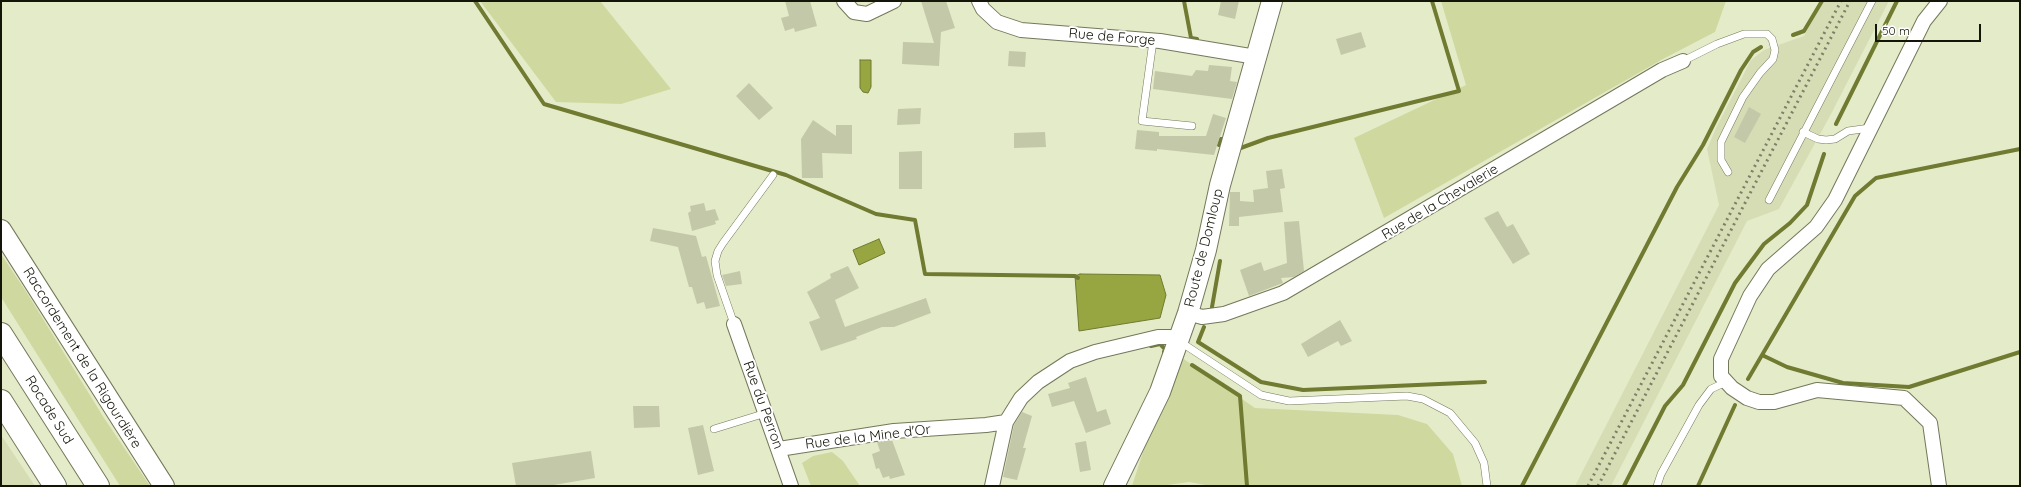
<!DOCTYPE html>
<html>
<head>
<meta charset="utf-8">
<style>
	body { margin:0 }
	#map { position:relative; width:2021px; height:487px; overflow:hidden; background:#e4ebc9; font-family:Quicksand,sans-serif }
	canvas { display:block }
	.frame { position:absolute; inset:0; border:2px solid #131509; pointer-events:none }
	.scale { position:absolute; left:1875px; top:24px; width:106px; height:18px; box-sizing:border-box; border:2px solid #131509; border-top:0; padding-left:5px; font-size:12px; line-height:14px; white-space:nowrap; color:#131509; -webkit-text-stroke:3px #fff; paint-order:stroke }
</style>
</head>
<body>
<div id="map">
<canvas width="2021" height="487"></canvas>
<div class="frame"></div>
<div class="scale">50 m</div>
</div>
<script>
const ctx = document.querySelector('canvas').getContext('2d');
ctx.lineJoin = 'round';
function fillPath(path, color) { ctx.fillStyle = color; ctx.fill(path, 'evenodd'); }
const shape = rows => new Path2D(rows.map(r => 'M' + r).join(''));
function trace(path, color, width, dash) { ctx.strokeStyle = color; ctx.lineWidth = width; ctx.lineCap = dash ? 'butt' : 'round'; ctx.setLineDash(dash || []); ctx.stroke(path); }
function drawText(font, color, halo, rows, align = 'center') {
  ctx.font = font + ' Quicksand,sans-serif'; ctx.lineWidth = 4; ctx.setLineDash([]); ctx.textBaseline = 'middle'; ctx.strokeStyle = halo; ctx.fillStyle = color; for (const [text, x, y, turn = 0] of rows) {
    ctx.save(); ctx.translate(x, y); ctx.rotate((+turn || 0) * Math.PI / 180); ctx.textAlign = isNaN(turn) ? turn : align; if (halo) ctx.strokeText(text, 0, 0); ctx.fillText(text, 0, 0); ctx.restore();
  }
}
fillPath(shape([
	[1823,1,1889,1,1830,116,1779,209,1747,221,1611,486,1575,486,1719,205,1707,149,1716,128,1751,60,1764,50,1804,36],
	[1,435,35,486,1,486]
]), '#d6ddb5');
fillPath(shape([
	[480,1,600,1,671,89,621,104,556,102],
	[1441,1,1726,1,1715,32,1663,59,1384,218,1354,138,1466,85],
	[1,254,27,293,104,418,150,486,120,486,1,297],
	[1175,353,1255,408,1398,415,1427,424,1453,454,1462,486,1211,486,1189,482,1160,486,1132,486],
	[832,452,843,461,860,486,811,486,802,463,813,456]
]), '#cfd99f');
const water = shape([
	[860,60,871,60,871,87,868,93,863,92,860,88,860,60],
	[879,239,885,253,859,265,853,250,879,239],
	[1080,274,1160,275,1166,295,1160,318,1079,331,1075,276,1080,274]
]);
fillPath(water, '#98a641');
trace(water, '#707a30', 1);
trace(shape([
	[475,1,544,104,786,175,876,214,915,220,925,274,1075,276,1078,278],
	[1184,1,1191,38,1197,39],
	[1793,35,1804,31,1822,1],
	[1836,124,1897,1],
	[1219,145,1221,139],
	[1238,149,1268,138,1459,91,1432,1],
	[1212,307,1220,261],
	[1204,327,1198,342,1261,382,1303,390,1485,382],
	[1151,346,1160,344,1165,349,1164,352],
	[1762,355,1787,367,1843,383,1909,387,2020,352],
	[1192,365,1240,396,1247,486],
	[1748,379,1855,196,1876,178,2020,149],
	[1522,486,1677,187,1703,145,1741,70,1753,52,1761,47],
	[1624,486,1665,406,1683,385,1735,283,1764,244,1790,223,1807,205,1824,154],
	[1698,486,1735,405]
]), '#707a30', 4);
fillPath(shape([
	[785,1,810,1,817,26,795,32,794,28,785,31,781,18,789,16],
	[921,1,946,1,955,28,941,32,939,66,902,64,903,42,934,43],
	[1221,1,1239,1,1235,19,1218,15],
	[1361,32,1366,47,1341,55,1336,39],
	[1009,51,1026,52,1025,67,1008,66],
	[1209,65,1232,67,1230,81,1237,82,1232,99,1153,89,1155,71,1192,76,1196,70,1208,71],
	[749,83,773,108,759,120,736,96],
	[1749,107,1761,114,1745,143,1734,137],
	[921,108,920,124,897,125,898,109],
	[1213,114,1226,118,1214,155,1157,149,1157,151,1135,149,1137,130,1159,132,1159,136,1206,136],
	[813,120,836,136,836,125,852,125,852,154,822,153,823,178,802,178,801,139],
	[1045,132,1046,147,1014,148,1014,133],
	[922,151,922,189,899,189,899,152],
	[1282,169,1285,188,1280,189,1283,212,1239,217,1239,226,1229,226,1230,192,1240,192,1240,201,1254,202,1253,190,1268,188,1266,171],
	[704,203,706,211,715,209,719,220,715,221,716,224,692,231,688,213,691,211,690,206],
	[1498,211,1507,227,1513,224,1530,254,1513,264,1484,218],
	[1299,221,1304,271,1294,277,1281,278,1283,283,1249,296,1240,270,1261,262,1264,271,1287,263,1284,222],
	[653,228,696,236,702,257,706,256,720,306,706,309,704,302,697,304,692,287,689,287,678,247,650,241],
	[848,266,859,288,835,300,845,327,926,298,931,313,894,327,882,327,856,337,857,339,821,351,809,322,820,318,807,292,831,278,830,274],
	[740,271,742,284,726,286,722,275],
	[1340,320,1352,341,1341,346,1338,341,1308,357,1301,344],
	[1086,377,1097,412,1106,409,1111,424,1086,433,1074,401,1052,407,1048,394,1070,388,1068,383],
	[633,406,659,406,660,427,634,428],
	[1022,412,1032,416,1023,448,1026,448,1017,480,1003,477,1014,425],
	[703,425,714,471,698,475,688,428],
	[892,440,905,475,890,479,889,476,883,478,879,468,876,469,872,454,880,451,877,442],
	[1086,441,1091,470,1080,472,1075,443],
	[591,451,595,478,548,486,516,486,512,463]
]), '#c3c9a8');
const lane = shape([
	[1153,41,1142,121,1192,126],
	[1683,61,1717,44,1744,34,1767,34,1772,39,1775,50,1773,59,1760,73,1743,97,1721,142,1721,160,1728,172],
	[1803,132,1818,139,1826,140,1835,139,1848,131,1870,128],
	[1769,200,1872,1],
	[734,324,717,275,715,261,718,251,723,243,773,175],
	[1179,341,1261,395,1289,401,1407,396,1423,399,1450,413,1475,443,1484,463,1487,486],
	[714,429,766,413],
	[1657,486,1661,474,1699,405,1711,389,1726,382]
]);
const street = shape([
	[844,1,854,12,867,14,894,1],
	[979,1,983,9,997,22,1021,30,1160,41,1256,57],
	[1188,313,1202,317,1224,314,1283,293,1662,70,1683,61],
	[734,324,791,486],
	[779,449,894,431,986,425,1006,422],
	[992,486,1006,422,1021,398,1038,382,1070,361,1095,352,1158,337,1170,337,1179,341],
	[1939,486,1930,423,1904,398,1817,390,1774,402,1759,402,1747,398,1732,388,1721,376,1721,359,1750,296,1768,269,1816,227,1835,200,1924,21,1940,1]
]);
const secondary = shape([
	[1,230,164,486],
	[1114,486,1160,392,1188,313,1206,250,1220,185,1272,1]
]);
const highway = shape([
	[1,334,98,486],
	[1,401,55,486]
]);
trace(lane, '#73785a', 8);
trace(street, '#73785a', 16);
trace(secondary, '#73785a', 22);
trace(highway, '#73785a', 24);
trace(lane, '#fff', 7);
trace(street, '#fff', 14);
trace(secondary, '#fff', 20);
trace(highway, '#fff', 22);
trace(shape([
	[1588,486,1841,1],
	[1598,486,1850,1]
]), '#7c8069', 3, [2, 4]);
drawText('14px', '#131509', '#fff', [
	["Rue de Forge",1112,37,5],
	["Rue de la Chevalerie",1440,202,-31],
	["Route de Domloup",1204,248,-76],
	["Raccordement de la Rigourdière",82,358,58],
	["Rue du Perron",763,405,70],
	["Rocade Sud",49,410,58],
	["Rue de la Mine d'Or",868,437,-7]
]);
</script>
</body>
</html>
